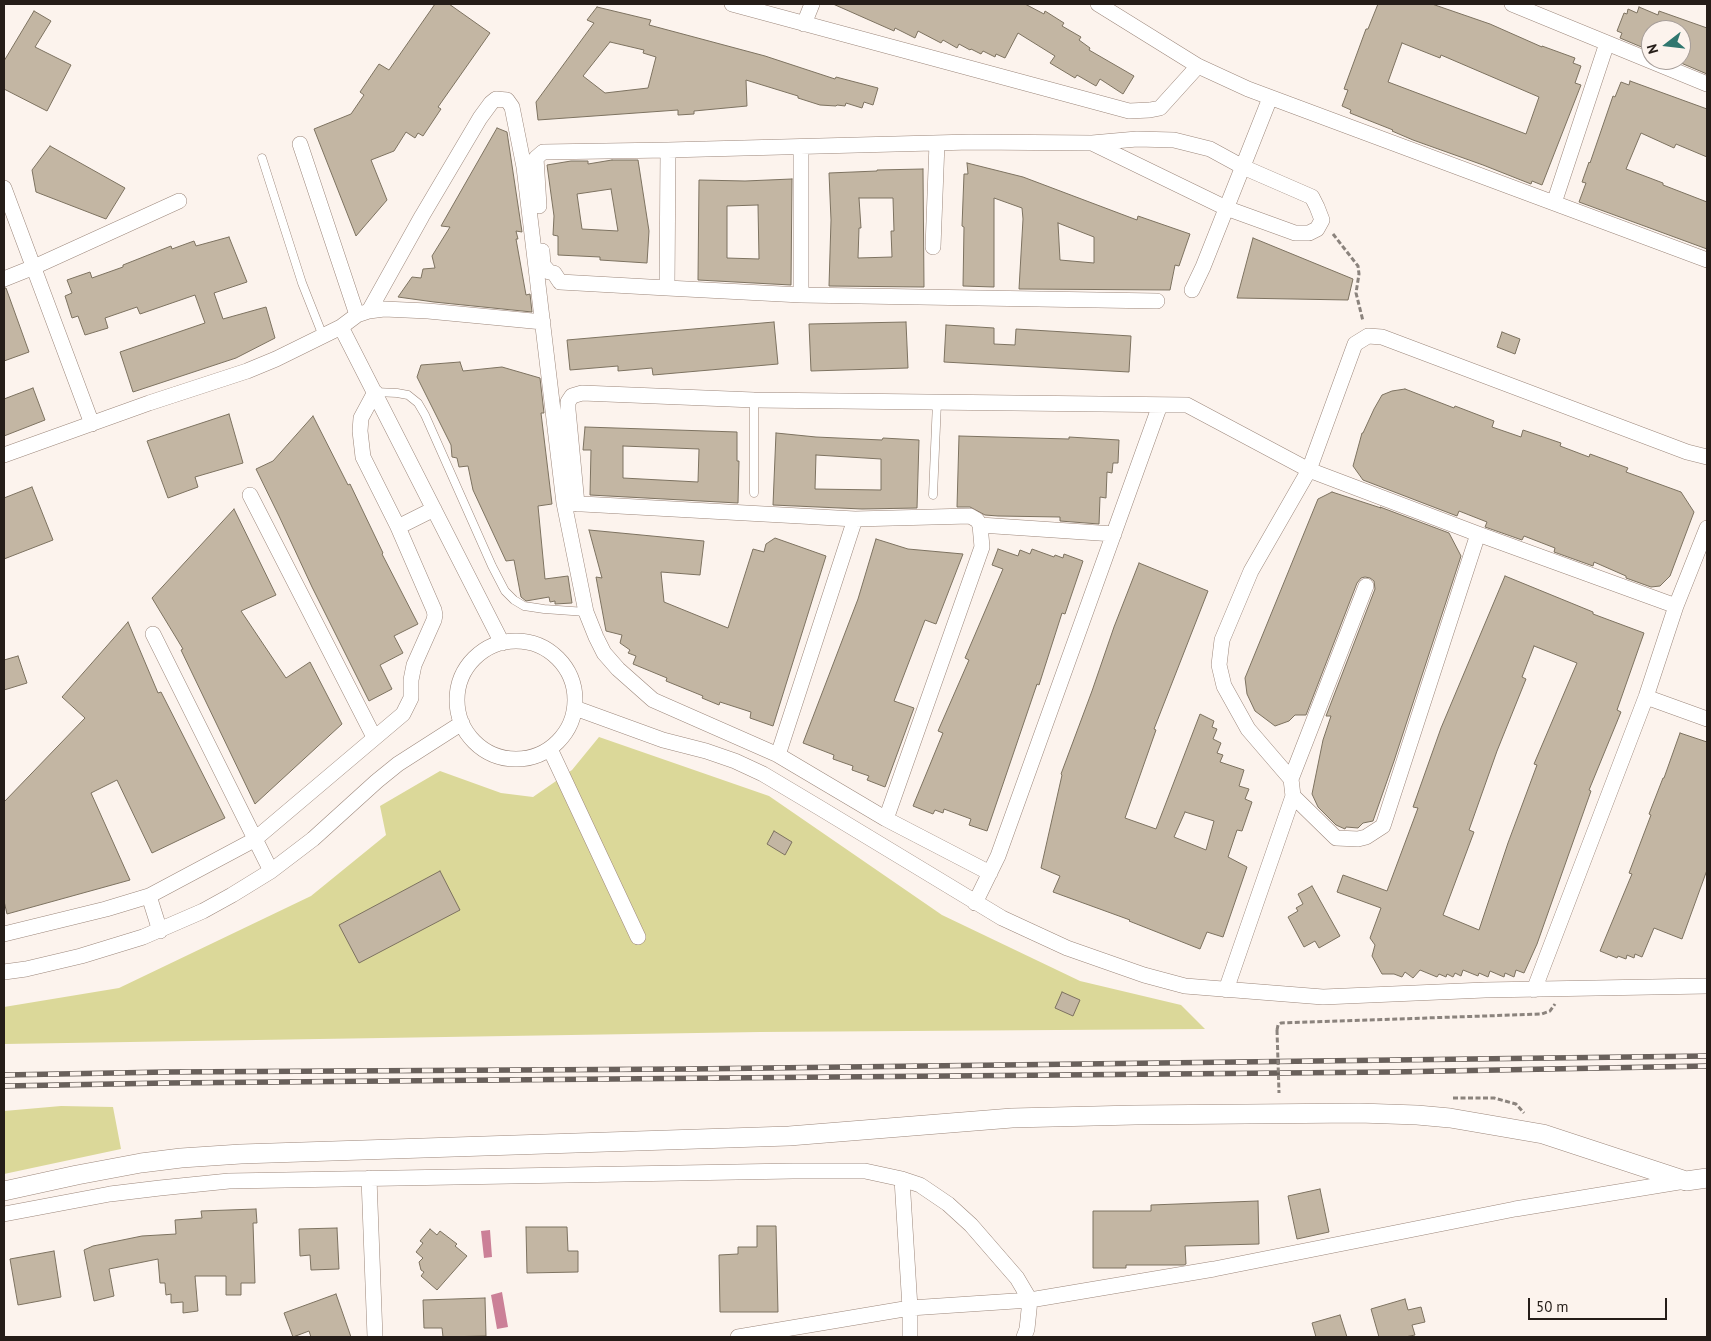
<!DOCTYPE html>
<html>
<head>
<meta charset="utf-8">
<style>
	body { margin:0 }
	#map { position:relative; width:1711px; height:1341px; overflow:hidden; background:#fcf3ed; font-family:"PT Sans",sans-serif }
	canvas { display:block }
	.frame { position:absolute; inset:0; border:5px solid #251d18; pointer-events:none }
	.north { position:absolute; left:1641px; top:20px; width:50px; height:50px; box-sizing:border-box; background:#fcf3ed; border:1px solid #a69d98; border-radius:50%; rotate:254deg; font-size:14px; font-weight:700; line-height:20px; text-align:center; color:#251d18 }
	.north::after { content:''; display:block; margin:auto; width:18px; height:22px; background:#30776f; clip-path:polygon(50% 0,100% 100%,50% 72%,0 100%) }
	.scale { position:absolute; left:1528px; top:1298px; width:139px; height:22px; box-sizing:border-box; border:2px solid #251d18; border-top:0; padding-left:6px; font-size:15px; line-height:18px; white-space:nowrap; color:#251d18; -webkit-text-stroke:4px #fcf3ed; paint-order:stroke }
</style>
</head>
<body>
<div id="map">
<canvas width="1711" height="1341"></canvas>
<div class="frame"></div>
<div class="north">N</div>
<div class="scale">50 m</div>
</div>
<script>
const ctx = document.querySelector('canvas').getContext('2d');
ctx.lineJoin = 'round';
function fillPath(path, color) { ctx.fillStyle = color; ctx.fill(path, 'evenodd'); }
const shape = rows => new Path2D(rows.map(r => 'M' + r).join(''));
function trace(path, color, width, dash) { ctx.strokeStyle = color; ctx.lineWidth = width; ctx.lineCap = dash ? 'butt' : 'round'; ctx.setLineDash(dash || []); ctx.stroke(path); }
fillPath(shape([
	[599,737,769,796,942,915,1080,981,1181,1005,1205,1029,760,1032,4,1044,4,1007,119,988,311,896,386,835,380,806,440,771,501,793,533,797,572,770],
	[61,1106,113,1107,121,1149,4,1174,4,1111]
]), '#dbd899');
fillPath(shape([
	[490,1230,492,1257,484,1258,481,1231],
	[502,1292,508,1327,497,1329,491,1295]
]), '#cb8097');
const building = shape([
	[435,4,449,4,490,33,438,107,441,109,423,136,418,133,415,138,406,132,394,151,371,160,387,200,356,236,314,129,351,114,364,95,360,92,379,64,389,70,435,4],
	[833,4,1025,4,1044,14,1045,11,1064,23,1062,26,1081,37,1079,40,1090,48,1089,50,1134,76,1123,94,1100,79,1096,86,1077,75,1075,78,1050,63,1055,56,1018,33,1005,58,996,54,995,57,983,51,981,54,971,49,970,50,959,44,957,48,943,40,941,43,918,31,915,38,895,28,894,31,833,4],
	[1378,4,1432,4,1490,24,1542,47,1542,46,1575,58,1573,63,1581,66,1575,83,1581,85,1542,185,1532,181,1531,184,1483,165,1413,140,1392,131,1393,130,1350,113,1351,110,1342,106,1348,90,1344,89,1366,29,1368,29,1378,4],
	[1402,43,1440,58,1441,55,1539,97,1526,134,1388,82,1402,43],
	[597,7,651,20,649,25,765,56,835,79,836,77,878,88,873,105,864,102,862,108,846,103,845,106,837,105,836,106,820,105,798,98,798,96,746,80,747,106,694,111,694,114,678,115,678,110,538,120,536,102,594,23,587,20,597,7],
	[610,42,644,50,643,53,656,57,648,88,605,93,583,76,610,42],
	[1639,7,1658,15,1659,11,1707,28,1707,74,1681,63,1681,30,1651,30,1651,51,1620,38,1622,33,1617,31,1624,13,1627,14,1628,9,1637,13,1639,7],
	[34,11,51,21,35,47,71,65,47,111,4,89,4,61,34,11],
	[1630,81,1707,109,1707,157,1676,144,1674,148,1641,133,1626,169,1663,183,1663,185,1707,202,1707,249,1579,202,1586,183,1582,182,1589,162,1590,163,1613,96,1615,97,1621,82,1629,85,1630,81],
	[497,128,507,132,522,232,516,231,518,239,516,239,526,295,530,294,532,312,434,302,398,297,412,277,421,278,423,269,435,268,432,256,450,227,441,226,497,128],
	[50,146,125,188,106,219,36,192,32,170,50,146],
	[612,160,638,160,649,231,647,263,600,260,600,257,558,255,558,236,553,235,554,216,547,165,571,161,588,161,588,164,612,160],
	[611,189,618,231,582,229,577,194,611,189],
	[967,163,1023,177,1137,220,1138,216,1190,234,1179,266,1175,265,1170,290,1019,289,1023,219,1022,208,994,198,994,287,963,286,964,227,962,226,964,174,968,174,967,163],
	[1058,223,1094,237,1094,263,1060,260,1058,223],
	[923,169,924,287,829,286,831,220,829,173,877,171,877,170,923,169],
	[859,198,893,198,894,231,891,231,892,257,858,258,859,228,861,228,859,198],
	[792,179,791,285,698,280,699,180,745,181,792,179],
	[758,205,759,259,727,258,727,206,758,205],
	[229,237,247,282,214,293,223,319,266,307,275,338,236,358,133,392,120,352,205,323,195,295,140,314,137,307,105,318,108,328,85,335,78,316,72,318,65,296,72,293,67,280,90,272,92,278,123,267,123,265,171,246,172,249,194,241,196,246,229,237],
	[1253,238,1353,279,1348,300,1237,298,1253,238],
	[4,288,6,288,29,352,4,361,4,288],
	[774,322,778,364,653,375,652,368,618,371,618,366,570,370,567,340,774,322],
	[906,322,908,368,811,371,809,324,906,322],
	[946,325,994,328,994,344,1015,345,1016,329,1131,336,1129,372,944,362,946,325],
	[1502,332,1520,339,1515,354,1497,347,1502,332],
	[460,362,463,371,502,367,540,378,544,413,541,413,552,504,538,506,545,579,568,576,572,603,555,604,555,601,550,602,549,597,526,601,521,597,514,560,506,561,473,490,468,466,459,467,457,458,452,457,451,445,417,377,421,365,460,362],
	[33,388,45,420,4,436,4,399,33,388],
	[1405,389,1454,408,1455,406,1494,421,1492,427,1521,437,1523,430,1561,443,1560,446,1589,457,1590,454,1628,468,1626,472,1681,492,1694,512,1670,576,1660,586,1651,587,1626,578,1626,576,1594,562,1593,566,1554,552,1555,548,1524,536,1522,540,1485,527,1487,522,1459,511,1457,516,1363,480,1353,466,1362,433,1363,433,1374,409,1382,395,1392,391,1405,389],
	[229,414,243,463,195,477,198,487,168,498,147,441,229,414],
	[313,416,348,485,350,484,383,553,382,554,418,624,394,636,403,653,380,665,392,689,369,701,312,587,279,516,256,469,273,461,313,416],
	[585,427,737,432,737,461,739,461,738,503,590,495,591,450,583,450,585,427],
	[623,446,699,449,698,482,623,478,623,446],
	[776,433,816,437,882,440,883,438,919,440,917,508,862,509,773,505,776,433],
	[816,455,881,459,881,490,815,489,816,455],
	[959,436,1069,439,1069,437,1119,440,1118,463,1113,463,1112,473,1107,472,1106,498,1100,497,1099,524,1060,521,1060,517,998,516,985,515,970,507,957,507,959,436],
	[32,487,53,540,4,559,4,498,32,487],
	[1332,492,1381,508,1380,507,1449,533,1461,556,1394,761,1373,821,1363,823,1358,828,1346,827,1345,829,1336,825,1318,807,1312,794,1323,740,1331,716,1326,716,1375,589,1374,581,1370,578,1365,577,1361,578,1357,583,1306,715,1295,715,1289,721,1275,726,1255,711,1247,694,1245,678,1318,499,1332,492],
	[234,509,276,595,241,611,286,678,310,662,342,724,255,804,181,650,183,649,152,598,234,509],
	[589,530,704,541,700,575,661,572,664,602,728,628,753,549,764,552,766,544,775,538,826,556,773,726,750,718,751,712,720,702,719,705,702,698,703,696,666,681,667,678,633,664,636,656,628,653,630,650,620,643,622,635,606,631,596,577,602,578,589,530],
	[876,539,908,549,963,554,936,624,925,620,894,701,914,708,885,787,867,780,869,776,852,770,853,766,833,759,834,755,803,743,858,599,876,539],
	[998,549,1018,556,1020,550,1030,554,1032,549,1054,557,1055,555,1063,558,1064,554,1083,561,1065,614,1062,613,1039,685,1037,684,987,831,969,825,971,819,944,809,943,813,935,810,933,814,913,806,943,733,938,731,969,660,965,658,1003,569,992,565,998,549],
	[1139,563,1208,591,1154,729,1156,730,1125,818,1156,829,1200,714,1214,721,1212,727,1217,729,1213,739,1221,743,1217,753,1223,755,1220,762,1244,770,1239,786,1249,789,1245,799,1252,802,1242,831,1237,830,1228,857,1247,867,1223,937,1207,932,1200,949,1129,921,1130,920,1053,892,1060,876,1041,868,1062,775,1061,774,1092,691,1114,627,1139,563],
	[1185,812,1214,821,1206,850,1174,837,1185,812],
	[1505,576,1593,612,1593,614,1644,633,1617,710,1621,712,1589,790,1591,791,1537,944,1524,973,1516,970,1514,977,1505,973,1504,977,1490,971,1488,977,1479,973,1478,976,1463,970,1461,976,1455,973,1453,977,1447,974,1446,977,1439,974,1437,977,1420,970,1413,978,1405,972,1402,977,1394,974,1382,974,1372,956,1375,945,1370,938,1381,908,1337,892,1343,875,1387,891,1418,808,1413,807,1441,728,1505,576],
	[1534,646,1577,663,1534,764,1537,765,1508,843,1479,930,1443,915,1474,832,1469,830,1497,751,1526,679,1522,677,1534,646],
	[128,622,158,693,161,692,225,818,152,853,117,780,91,793,130,880,7,914,4,901,4,802,85,718,62,697,128,622],
	[18,656,27,683,4,690,4,660,18,656],
	[1680,733,1707,742,1707,870,1682,939,1654,928,1642,957,1635,954,1634,958,1627,955,1626,959,1618,956,1617,958,1600,951,1632,874,1629,873,1651,815,1649,814,1663,778,1664,778,1680,733],
	[774,831,792,842,785,855,767,844,774,831],
	[440,871,460,910,359,963,339,925,440,871],
	[1312,886,1340,936,1319,948,1315,941,1304,947,1288,917,1298,911,1296,908,1303,904,1298,894,1312,886],
	[1062,992,1080,1000,1073,1016,1055,1008,1062,992],
	[1320,1189,1329,1232,1297,1239,1288,1196,1320,1189],
	[1258,1201,1259,1244,1185,1246,1186,1264,1184,1265,1126,1265,1126,1268,1093,1268,1093,1211,1151,1211,1151,1205,1258,1201],
	[256,1209,257,1223,253,1223,255,1283,241,1283,241,1295,226,1295,226,1276,195,1276,198,1311,183,1313,183,1302,171,1303,171,1294,166,1295,165,1283,160,1283,158,1259,109,1269,114,1296,94,1301,84,1250,93,1246,142,1236,176,1234,175,1220,202,1218,201,1211,256,1209],
	[757,1226,776,1226,778,1312,720,1312,719,1255,738,1254,738,1247,757,1247,757,1226],
	[526,1227,567,1227,568,1251,578,1251,578,1272,527,1273,526,1227],
	[337,1228,339,1269,311,1270,310,1255,300,1256,299,1229,337,1228],
	[430,1229,437,1235,440,1231,457,1244,455,1246,467,1256,437,1290,421,1276,424,1272,421,1270,419,1262,423,1258,416,1252,423,1243,420,1241,430,1229],
	[54,1251,61,1297,18,1305,10,1259,54,1251],
	[336,1294,351,1337,311,1337,309,1331,293,1337,284,1313,336,1294],
	[485,1298,486,1336,443,1337,442,1328,424,1328,423,1300,485,1298],
	[1405,1299,1408,1310,1421,1307,1425,1322,1412,1325,1415,1335,1405,1337,1379,1337,1371,1309,1405,1299],
	[1340,1315,1347,1337,1316,1337,1312,1323,1340,1315]
]);
fillPath(building, '#c3b6a3');
trace(building, '#7d7260', 1);
const service = shape([
	[262,158,302,283,323,336],
	[375,392,397,393,408,395,418,403,425,415,492,566,505,591,514,600,524,606,544,609,586,612],
	[754,493,754,400],
	[933,495,937,402]
]);
const minor = shape([
	[732,4,1129,111,1150,110,1160,108,1198,66],
	[1098,4,1198,66,1248,89,1707,260],
	[1512,4,1607,43],
	[804,24,812,4],
	[300,144,357,315],
	[668,150,667,288,801,295,1157,301],
	[4,188,92,424],
	[1554,203,1607,43,1707,84],
	[539,206,536,158,543,152,668,150,971,142,1092,143,1137,139,1174,140,1210,149,1243,167,1312,197,1317,207,1322,220,1317,229,1309,233,1295,233,1226,208,1092,143],
	[933,247,937,143],
	[542,251,543,265,549,272,554,273,560,282,667,288],
	[4,279,34,267,179,201],
	[1192,290,1203,267,1270,98],
	[801,295,801,147],
	[369,311,422,216,480,118,491,103,496,99,507,100,512,107,524,167,564,503,855,519,970,516,977,520,980,525,982,547,886,819],
	[341,327,502,643],
	[4,455,149,403,247,371,276,359,341,327,357,315,369,311,384,309,428,311,543,322],
	[250,495,374,737],
	[564,503,586,612,596,637,604,653,618,669,653,700,778,755,886,819,990,873],
	[577,504,568,410,568,402,572,396,582,393,754,400,1187,405,1309,470,1478,534,1676,606],
	[980,525,1114,534],
	[398,527,434,509],
	[153,634,271,871],
	'457 700a59 59 0 1 1 118 0a59 59 0 1 1-118 0Z',
	[1646,697,1707,719],
	[575,708,663,740,706,751,735,761,763,774,820,808,1002,918,1067,948,1144,975,1185,986,1323,997,1485,990,1707,986],
	[550,749,638,937],
	[778,755,855,519],
	[1291,779,1366,586],
	[1293,796,1336,838,1358,839,1366,837,1383,826,1478,534],
	[149,896,160,931],
	[975,903,998,856,1160,405],
	[4,934,106,909,149,896,254,840,403,714,411,698,411,680,414,665,434,620,435,615,434,610,398,527,363,457,360,431,361,418,375,392],
	[4,972,26,969,81,956,143,937,203,911,232,895,271,871,313,839,377,781,398,764,462,723],
	[1226,990,1293,796,1291,779,1248,729,1224,686,1219,665,1222,640,1251,571,1309,470,1355,344,1368,336,1382,337,1687,452,1707,457],
	[1534,990,1646,697,1676,606,1707,528],
	[369,1178,375,1337],
	[902,1179,910,1308,910,1337],
	[4,1214,110,1194,160,1188,229,1181,793,1171,865,1171,902,1179,920,1185,948,1204,971,1225,1017,1278,1030,1300,1027,1329,1024,1337],
	[738,1337,910,1308,1030,1300,1214,1269,1515,1209,1685,1181]
]);
const tertiary = shape([
	[4,1191,77,1175,141,1163,181,1158,241,1154,789,1136,1012,1118,1135,1115,1359,1113,1417,1115,1450,1118,1543,1134,1686,1181,1707,1178]
]);
trace(service, '#9c877b', 9);
trace(minor, '#9c877b', 16);
trace(tertiary, '#9c877b', 20);
trace(shape([
	[1333,234,1358,266,1359,274,1356,293,1363,321],
	[1277,1030,1278,1025,1281,1023,1542,1014,1550,1011,1555,1004],
	[1453,1098,1494,1098,1516,1104,1524,1113]
]), '#8b837d', 3, [5, 2.5]);
trace(service, '#fff', 8);
trace(minor, '#fff', 15);
trace(tertiary, '#fff', 19);
const rail = shape([
	[4,1075,167,1072,690,1069,1707,1056],
	[4,1086,167,1083,1393,1072,1707,1066]
]);
trace(rail, '#69605b', 5.5);
trace(rail, '#fcf3ed', 4, [11]);
trace(shape([
	[1277,1030,1279,1093]
]), '#8b837d', 3, [5, 2.5]);
</script>
</body>
</html>
